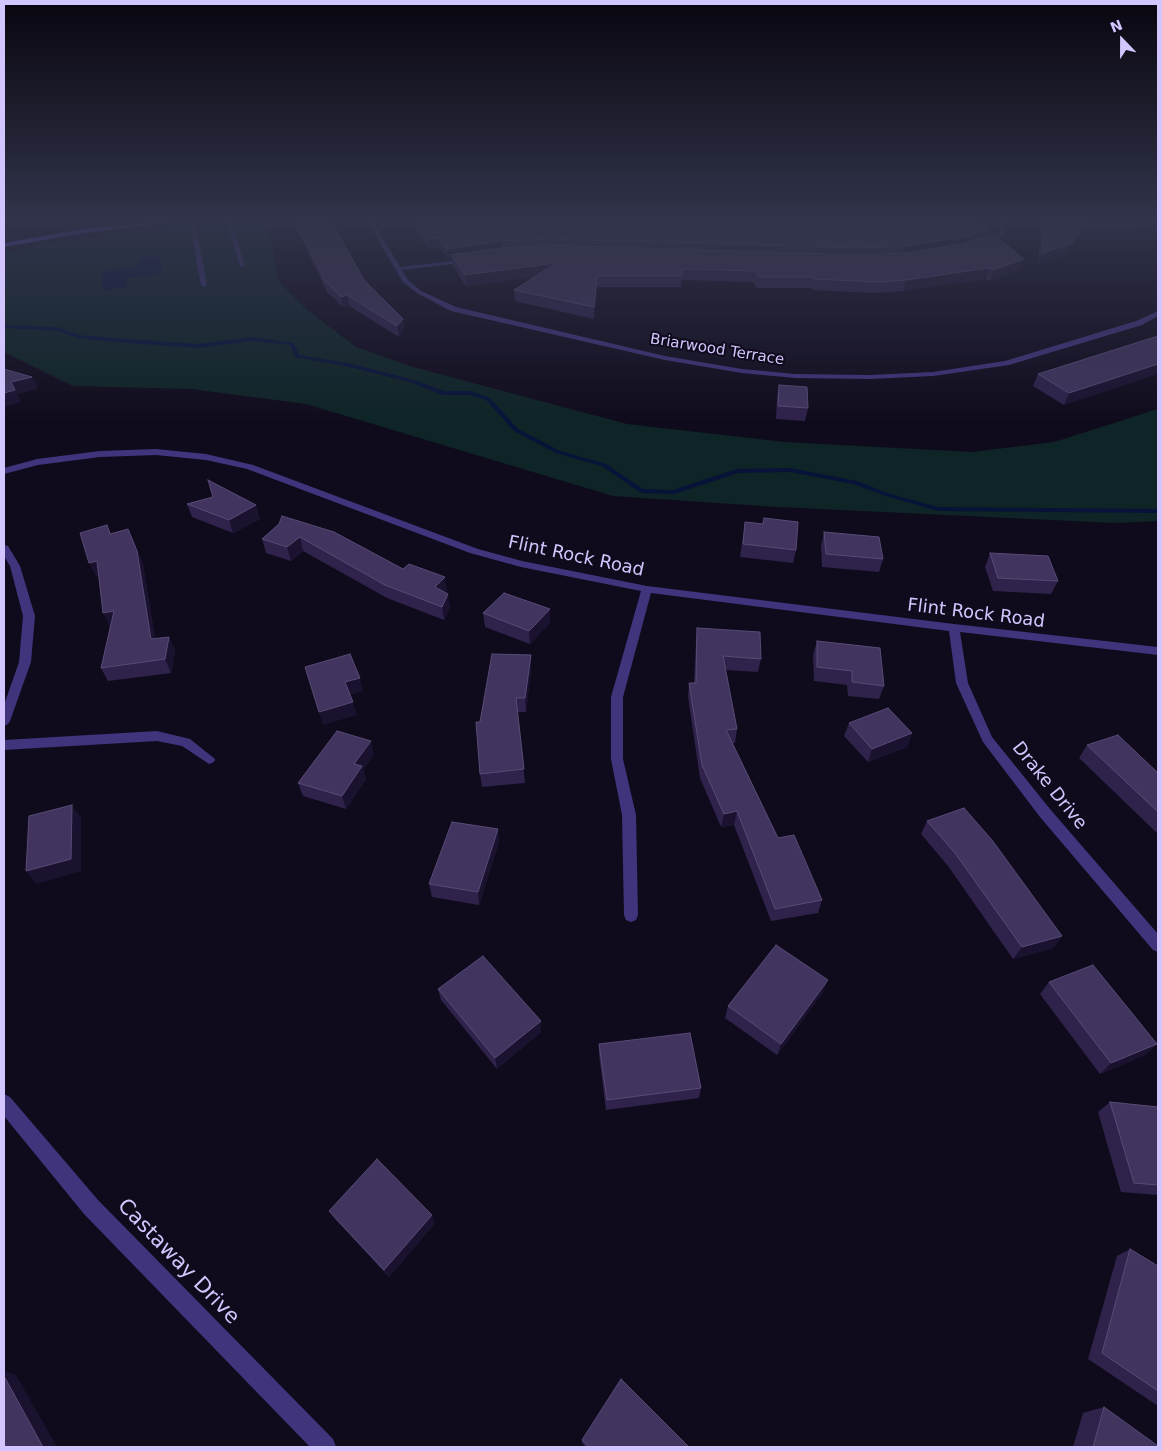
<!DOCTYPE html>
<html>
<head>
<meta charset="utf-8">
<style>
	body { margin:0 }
	#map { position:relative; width:1162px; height:1451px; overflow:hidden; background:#100b1c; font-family:"DejaVu Sans",sans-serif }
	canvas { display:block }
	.frame { position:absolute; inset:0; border:5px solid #d3c6ff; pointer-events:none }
	.north { position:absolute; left:1097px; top:15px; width:50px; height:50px; -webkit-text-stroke:4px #100b1c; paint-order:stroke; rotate:338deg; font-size:14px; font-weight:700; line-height:20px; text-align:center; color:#d3c6ff }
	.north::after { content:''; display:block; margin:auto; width:18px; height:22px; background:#d3c6ff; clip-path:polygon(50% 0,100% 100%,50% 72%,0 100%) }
</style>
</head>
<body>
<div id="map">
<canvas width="1162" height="1451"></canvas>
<div class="frame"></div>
<div class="north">N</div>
</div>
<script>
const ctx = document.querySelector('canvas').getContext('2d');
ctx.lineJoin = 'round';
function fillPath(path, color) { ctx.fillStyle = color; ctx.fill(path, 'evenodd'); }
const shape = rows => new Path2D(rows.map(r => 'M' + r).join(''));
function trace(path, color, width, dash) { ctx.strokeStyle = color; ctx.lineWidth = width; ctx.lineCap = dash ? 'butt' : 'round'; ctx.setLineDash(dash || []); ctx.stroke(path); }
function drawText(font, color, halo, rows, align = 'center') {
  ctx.font = font + ' "DejaVu Sans",sans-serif'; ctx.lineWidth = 4; ctx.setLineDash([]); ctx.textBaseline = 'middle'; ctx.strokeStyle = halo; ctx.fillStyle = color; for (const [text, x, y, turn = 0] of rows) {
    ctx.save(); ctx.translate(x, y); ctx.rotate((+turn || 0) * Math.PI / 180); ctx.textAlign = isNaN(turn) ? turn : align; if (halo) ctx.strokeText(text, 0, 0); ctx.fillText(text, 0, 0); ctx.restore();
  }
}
fillPath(shape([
	[233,221,267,221,279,282,307,310,356,347,413,367,627,424,785,442,972,452,1054,442,1158,409,1158,521,1115,523,778,507,613,496,306,404,192,389,73,386,4,352,4,253,41,245,127,232]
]), '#0e2426');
fillPath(shape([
	[160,256,163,274,127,278,127,287,102,290,103,271,138,267,139,258]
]), '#071339');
fillPath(shape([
	[4,325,58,327,79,335,113,338,199,344,252,337,294,343,299,355,352,364,414,380,444,391,470,391,490,398,518,429,560,451,606,464,643,489,673,490,737,469,790,468,857,481,890,494,938,507,1158,509,1158,513,938,511,886,496,853,484,790,472,738,473,674,494,641,493,602,466,556,453,514,431,486,400,469,395,443,395,410,382,350,367,295,357,290,345,252,341,199,348,113,342,78,338,57,331,4,328,4,325]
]), '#071339');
fillPath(shape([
	[189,221,195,221,207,285,204,287,201,285,189,221],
	[226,221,232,221,245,267,240,266,226,221]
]), '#40347d');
fillPath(shape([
	[367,221,373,221,400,267,470,259,471,260,468,262,402,270,408,280,421,291,456,307,665,356,742,369,795,374,870,375,933,372,1005,361,1136,321,1158,311,1158,316,1142,325,1009,365,933,376,870,379,795,378,742,373,665,360,451,311,417,293,403,282,367,221],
	[1000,221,1006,221,1005,234,985,245,981,245,981,243,1000,232,1000,221],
	[156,449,206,454,253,465,478,549,522,561,647,586,954,624,1158,647,1158,655,960,632,968,683,992,737,1050,809,1158,934,1158,952,1153,950,1040,817,983,742,956,683,949,631,651,593,623,697,623,759,636,815,638,915,636,920,631,922,626,920,624,915,622,815,611,759,611,697,641,591,521,567,470,553,247,469,206,460,156,455,100,457,38,465,4,474,4,468,37,459,100,451,156,449],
	[4,545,8,546,20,566,35,616,31,662,10,721,8,724,4,726,4,705,19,662,23,616,10,566,4,556,4,545],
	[157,731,190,739,215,759,214,762,209,764,182,746,157,741,4,750,4,740,157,731],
	[4,1094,10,1097,98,1200,333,1439,336,1447,310,1447,84,1214,4,1116,4,1094]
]), '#40347d');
fillPath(shape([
	[165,221,180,221,84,233,4,247,4,243,84,229,165,221]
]), '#745dff');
fillPath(shape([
	[290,221,337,221,338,222,333,223,364,280,403,319,404,330,399,337,349,306,343,307,327,292,297,229,294,230],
	[409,221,976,221,987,230,984,237,1020,270,990,281,986,279,903,291,875,293,812,290,811,288,756,288,754,282,682,280,681,287,597,287,594,319,515,301,514,290,534,277,466,286,452,265,452,258,448,259,440,247,429,249],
	[1041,221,1158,221,1137,229,1084,228,1067,254,1038,264],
	[1158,336,1064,405,1033,386,1038,374],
	[779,385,808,408,805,421,776,419,777,397],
	[187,504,260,519,233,533,192,517],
	[764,518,796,550,793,563,740,557,745,522,762,524],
	[279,524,403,569,447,590,445,592,450,607,444,620,387,598,303,551,291,561,266,553,262,539],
	[107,525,111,534,134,542,143,565,155,639,169,637,175,651,171,673,108,681,101,668,110,627,99,576,96,576],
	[824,532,883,559,879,572,822,567,821,546],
	[990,553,1058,581,1051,594,993,591,985,567],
	[550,609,550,623,530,644,485,627,483,613],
	[697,628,761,659,758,672,725,670,737,729,735,743,732,743,778,838,822,900,818,913,771,921,734,825,721,827,700,778,688,697,689,683,694,683,696,641],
	[817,641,884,686,879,699,848,696,847,685,814,681,813,655],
	[531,655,531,669,526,712,517,712,525,783,482,787,480,774,480,722],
	[849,723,912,733,907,747,868,762,844,736],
	[1087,745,1158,773,1158,834,1079,758],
	[374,754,363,770,366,779,346,809,303,796,298,783],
	[927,821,1062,936,1053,948,1013,959,948,866,921,834],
	[498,829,499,842,479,905,432,897,429,884],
	[1049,982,1157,1044,1145,1055,1100,1074,1040,994],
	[438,989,541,1021,541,1032,497,1069,441,1000],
	[823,992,777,1055,725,1018,728,1006],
	[599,1044,701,1088,699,1098,606,1110,599,1055],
	[1110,1102,1158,1107,1158,1195,1121,1192,1098,1112],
	[329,1211,435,1223,389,1277,335,1219],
	[1130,1249,1158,1266,1158,1406,1088,1359,1117,1256],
	[1104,1407,1158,1447,1073,1447,1083,1413],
	[582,1440,689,1447,585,1447,582,1443]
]), '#2f224b');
fillPath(shape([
	[14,221,34,221,8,228,6,223],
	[292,221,295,221,297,229,294,230],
	[329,221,337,221,338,222,330,223],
	[1086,221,1087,221,1084,228,1067,254,1038,264,1042,253],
	[1140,221,1158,221,1137,229],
	[987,230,984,239,958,247,902,256,904,246],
	[439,238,440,247,429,249,428,239],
	[501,241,502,251,451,255,452,258,448,259,447,249],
	[1024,259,1020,270,990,281,993,270],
	[556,263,556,274,466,286,465,275],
	[989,268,986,279,903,291,906,280],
	[597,276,597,287,594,319,594,307],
	[347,295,349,306,343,307,341,297],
	[403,319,404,330,399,337,397,326],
	[1158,364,1158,374,1064,405,1069,393],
	[32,377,38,389,17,394,21,402,4,407,4,393,11,382],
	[256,505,260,519,233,533,229,520],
	[128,529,143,565,157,653,151,639],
	[300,537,303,551,291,561,287,547],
	[97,561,104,574,96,576,89,563],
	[445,577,447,590,437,600,435,587],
	[448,594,450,607,444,620,442,607],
	[550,609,550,623,530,644,529,631],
	[114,611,121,624,110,627,103,613],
	[169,637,175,651,171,673,165,659],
	[531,655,531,669,526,712,525,698],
	[360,678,363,691,349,695,345,682],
	[353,702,357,715,323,725,319,712],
	[912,733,907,747,868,762,872,749],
	[371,741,374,754,363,770,366,779,346,809,342,796,354,764],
	[72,805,81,818,81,871,36,884,26,871],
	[737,811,734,825,721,827,724,814],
	[498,829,499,842,479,905,478,892],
	[1062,936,1053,948,1013,959,1022,947],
	[828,980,823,992,777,1055,781,1044],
	[541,1021,541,1032,497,1069,495,1058],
	[1157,1044,1145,1055,1100,1074,1111,1063],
	[432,1215,435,1223,389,1277,384,1270],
	[4,1371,16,1375,57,1447,43,1447,4,1376]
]), '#1b1230');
const building = shape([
	[6,221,14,221,6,223,6,221],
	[295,221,331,221,364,280,403,319,397,326,347,295,341,297,325,281,295,221],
	[415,221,976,221,987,230,960,238,904,246,858,248,550,239,501,241,447,249,439,238,428,239,415,221],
	[1044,221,1086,221,1071,244,1042,253,1044,221],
	[993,234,1024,259,993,270,989,268,906,280,878,282,814,279,813,277,758,277,756,271,683,269,682,276,597,276,594,307,514,290,556,263,465,275,451,255,502,248,550,245,858,255,905,253,962,244,993,234],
	[1158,336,1158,364,1069,393,1038,374,1158,336],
	[4,369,32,377,11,382,15,390,4,393,4,369],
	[779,385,807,387,808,408,778,406,779,385],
	[208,480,256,505,229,520,187,504,213,497,208,480],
	[282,516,334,532,403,569,409,564,445,577,435,587,448,594,442,607,385,585,300,537,287,547,262,539,279,524,282,516],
	[764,518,798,522,796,550,743,544,745,522,763,524,764,518],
	[107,525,110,534,128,529,137,551,151,639,169,637,165,659,101,668,114,611,103,613,97,561,89,563,80,533,107,525],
	[824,532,879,537,883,559,826,554,824,532],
	[990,553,1048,556,1058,581,998,578,990,553],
	[504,593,550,609,529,631,483,613,504,593],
	[697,628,760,632,761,659,723,656,737,729,726,730,778,838,794,835,822,900,775,909,737,811,724,814,702,765,689,683,696,683,697,628],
	[817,641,880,648,884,686,852,682,852,671,817,667,817,641],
	[350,654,360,678,345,682,353,702,319,712,305,667,350,654],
	[492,654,531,655,525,698,516,698,524,769,480,774,476,722,480,722,492,654],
	[888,708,912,733,872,749,849,723,888,708],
	[337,731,371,741,354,764,362,766,342,796,298,783,337,731],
	[1118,735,1158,773,1158,812,1087,745,1118,735],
	[72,805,71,859,26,871,29,816,72,805],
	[964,808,992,840,1062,936,1022,947,955,853,927,821,964,808],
	[452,822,498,829,478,892,429,884,452,822],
	[776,945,828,980,781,1044,728,1006,776,945],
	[483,956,541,1021,495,1058,438,989,483,956],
	[1093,965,1157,1044,1111,1063,1049,982,1093,965],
	[690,1033,701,1088,607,1100,599,1044,690,1033],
	[1110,1102,1158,1107,1158,1185,1134,1183,1110,1102],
	[377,1159,432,1215,384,1270,329,1211,377,1159],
	[1130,1249,1158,1266,1158,1391,1102,1353,1130,1249],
	[4,1376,43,1447,4,1447,4,1376],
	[621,1379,689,1447,589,1447,582,1440,621,1379],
	[1104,1407,1158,1446,1158,1447,1093,1447,1104,1407]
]);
fillPath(building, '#41345e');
trace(building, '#584b77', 1);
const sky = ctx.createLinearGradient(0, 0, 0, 424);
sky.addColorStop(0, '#09060f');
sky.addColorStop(0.52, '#31344b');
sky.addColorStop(1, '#31344b00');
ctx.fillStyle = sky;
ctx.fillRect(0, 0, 1162, 424);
drawText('15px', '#d3c6ff', '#100b1c', [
	["Briarwood Terrace",717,350,9]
]);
drawText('18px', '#d3c6ff', '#100b1c', [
	["Flint Rock Road",576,557,12],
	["Flint Rock Road",976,614,7],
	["Drake Drive",1049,786,51]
]);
drawText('21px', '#d3c6ff', '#100b1c', [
	["Castaway Drive",178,1262,46]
]);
</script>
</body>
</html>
